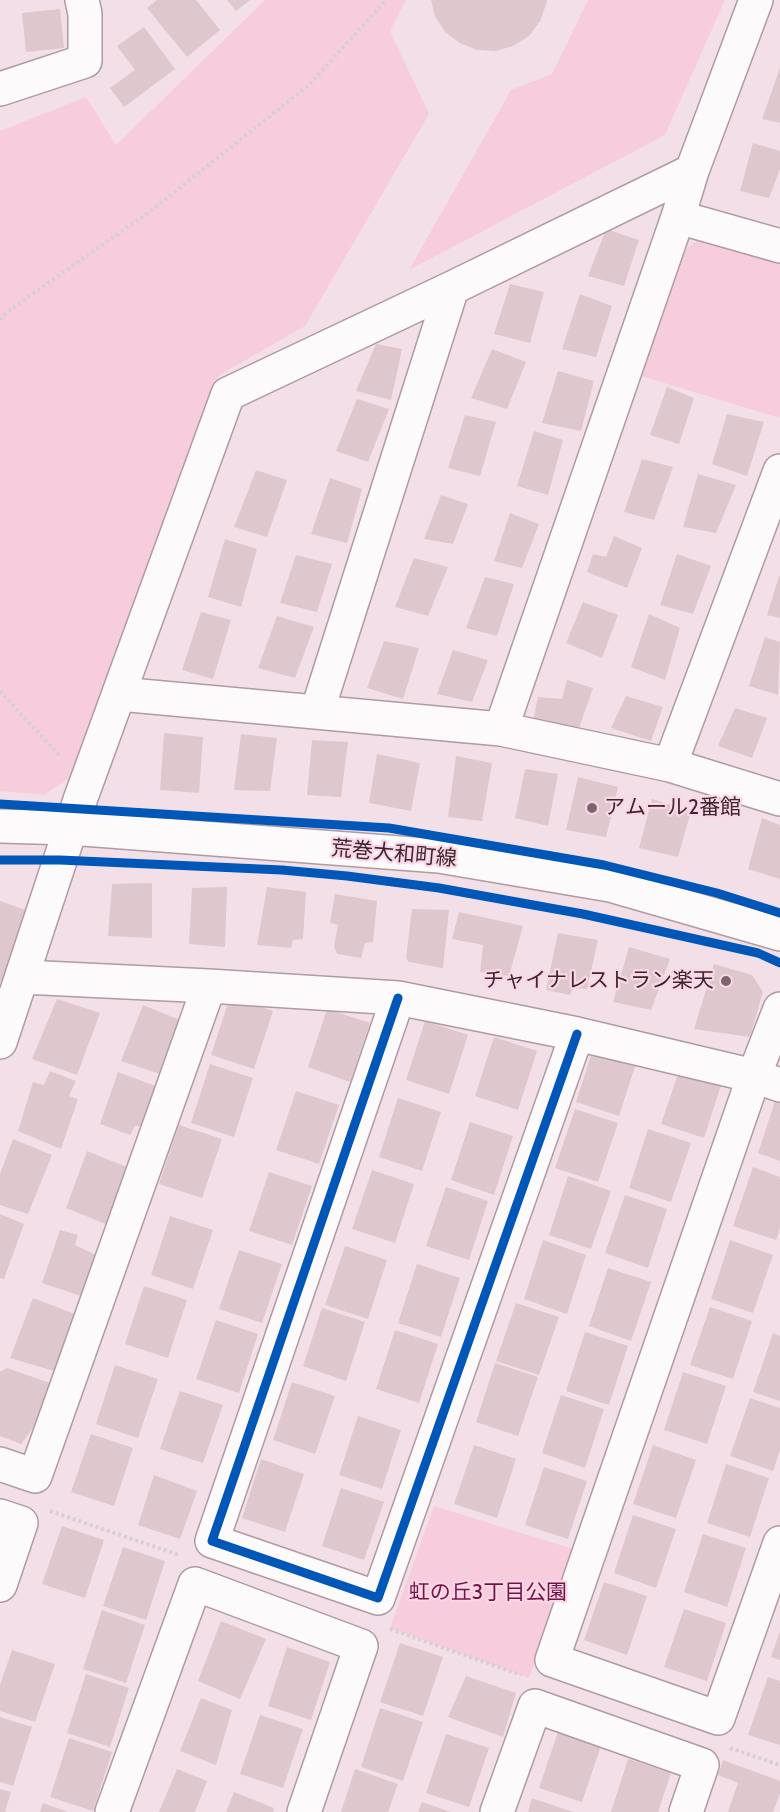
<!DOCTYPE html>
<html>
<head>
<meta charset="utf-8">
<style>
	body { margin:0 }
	canvas { display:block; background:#f3dfe7 }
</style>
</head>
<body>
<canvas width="780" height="1812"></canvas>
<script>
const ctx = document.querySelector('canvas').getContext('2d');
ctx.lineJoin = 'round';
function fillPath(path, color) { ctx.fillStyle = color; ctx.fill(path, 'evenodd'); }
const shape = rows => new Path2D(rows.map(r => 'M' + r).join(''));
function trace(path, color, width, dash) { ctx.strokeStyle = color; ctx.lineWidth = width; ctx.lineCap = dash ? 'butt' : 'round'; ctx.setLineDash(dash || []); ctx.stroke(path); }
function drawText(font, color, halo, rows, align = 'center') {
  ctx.font = font + ' Cabin,"Noto Sans JP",sans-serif'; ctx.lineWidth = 4.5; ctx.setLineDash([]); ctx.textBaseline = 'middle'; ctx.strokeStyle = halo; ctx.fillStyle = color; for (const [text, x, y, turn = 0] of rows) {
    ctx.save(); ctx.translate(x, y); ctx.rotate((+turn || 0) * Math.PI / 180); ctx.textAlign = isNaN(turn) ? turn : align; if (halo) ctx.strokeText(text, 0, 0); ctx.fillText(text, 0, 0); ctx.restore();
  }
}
fillPath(shape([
	[265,0,406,0,390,31,429,114,305,326,218,376,69,778,44,795,0,791,0,131,86,97,116,145],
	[588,0,725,0,665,135,409,270,511,90,552,74],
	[706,234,780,256,780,418,641,376,680,253],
	[434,1506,573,1549,529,1678,390,1628]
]), '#f7cdde');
fillPath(shape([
	[157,0,196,0,220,30,187,57,147,8],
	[227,0,250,0,236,11],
	[431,0,547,0,547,2,540,21,529,36,513,46,496,51,477,50,460,43,445,32,435,16],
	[60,9,64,48,26,52,22,13],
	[144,27,175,69,124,107,110,88,135,70,117,46],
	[780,68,780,123,762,119],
	[753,143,780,151,780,169,769,198,740,191],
	[606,229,639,240,624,286,588,276],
	[510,284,544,292,530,343,494,334],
	[580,294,612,306,596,357,562,349],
	[376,344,402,349,391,400,356,391],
	[492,349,526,362,507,409,471,398],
	[558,371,594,381,581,431,542,423],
	[667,387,694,398,679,444,650,435],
	[357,399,389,409,368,462,336,451],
	[727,414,764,422,747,476,712,464],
	[465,415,496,422,480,476,448,468],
	[534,431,563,440,548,495,517,486],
	[642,459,673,467,654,520,624,512],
	[256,470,287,480,267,537,234,527],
	[698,474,736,485,716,533,683,527],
	[330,478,362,489,347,543,311,534],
	[441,495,468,504,453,544,424,539],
	[510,513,539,524,522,568,494,561],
	[614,536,642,548,627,588,587,572,593,554,606,557],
	[225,539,257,549,241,607,208,597],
	[677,554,711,566,693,614,660,605],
	[296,555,332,564,317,612,280,603],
	[414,558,448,567,428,616,395,607],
	[779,576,780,576,780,618,767,615],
	[485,577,514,584,497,636,466,628],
	[583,602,618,615,602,658,566,643],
	[201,612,231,620,213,679,182,670],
	[649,614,680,628,665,680,631,667],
	[277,616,314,627,295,678,258,668],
	[765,637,780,642,778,695,749,686],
	[384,641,419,648,403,699,367,688],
	[453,650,488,660,472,702,437,694],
	[567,680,593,688,578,731,533,721,538,697,562,699],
	[626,696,663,707,651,741,611,728],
	[735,708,767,718,752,758,718,746],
	[164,733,203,737,199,793,160,790],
	[241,734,277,738,270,791,234,790],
	[312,740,348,742,341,797,307,795],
	[377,754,420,763,411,811,369,803],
	[456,756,492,763,482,821,448,817],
	[525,769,558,774,548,826,515,818],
	[578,777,618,787,606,837,566,830],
	[652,799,691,811,678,857,639,848],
	[762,818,780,825,780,879,748,869],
	[152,883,152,938,108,936,112,884],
	[227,887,225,947,189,944,192,888],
	[267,887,306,892,303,939,293,940,291,948,257,945],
	[335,894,377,901,373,942,365,943,361,958,337,954,334,946,338,925,330,923],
	[0,901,31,912,6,983,0,981],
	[412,909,449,910,443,968,409,962,406,958],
	[459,912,523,926,509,976,480,972,483,945,452,939],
	[558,933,598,940,587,989,573,988,570,995,546,990],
	[629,947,670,959,651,1010,613,1002],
	[714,964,752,975,763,992,750,1037,694,1029],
	[230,997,273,1011,254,1069,211,1055],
	[57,999,100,1013,77,1075,32,1059],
	[143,1005,180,1020,163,1075,121,1061],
	[327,1009,370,1023,350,1082,308,1067],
	[425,1021,468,1035,449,1094,406,1080],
	[494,1037,537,1051,518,1110,475,1096],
	[595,1043,638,1057,619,1116,576,1102],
	[210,1064,253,1078,234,1137,191,1123],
	[681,1065,723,1079,704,1138,661,1124],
	[50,1071,76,1081,69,1096,78,1099,61,1149,18,1131,33,1082,44,1085],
	[118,1072,158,1087,144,1126,135,1126,130,1135,100,1124],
	[296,1091,339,1105,319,1164,276,1150],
	[777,1095,780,1096,780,1161,758,1153],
	[398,1098,441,1112,422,1171,379,1157],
	[575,1109,618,1123,598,1182,555,1168],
	[470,1122,513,1136,494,1195,451,1180],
	[179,1125,222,1139,202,1198,159,1184],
	[648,1129,691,1143,671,1202,629,1188],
	[13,1139,52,1155,28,1214,0,1205,0,1174],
	[87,1151,127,1167,108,1225,66,1208],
	[753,1167,780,1177,780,1228,776,1240,733,1226],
	[372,1170,414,1184,395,1243,352,1229],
	[269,1172,312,1186,292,1245,249,1231],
	[568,1176,611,1191,591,1249,549,1235],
	[446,1187,488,1201,469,1260,426,1246],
	[625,1195,667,1209,648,1268,605,1253],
	[0,1214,24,1224,4,1279,0,1278],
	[170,1216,213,1230,193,1289,151,1275],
	[60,1230,78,1235,75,1245,96,1255,81,1296,42,1283],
	[543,1240,586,1255,567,1314,524,1299],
	[730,1240,773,1255,753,1313,711,1299],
	[345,1246,387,1260,368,1319,325,1305],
	[239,1250,282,1264,262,1323,219,1309],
	[417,1264,460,1278,441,1337,398,1323],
	[608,1268,651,1282,631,1341,589,1326],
	[144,1286,187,1300,168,1358,125,1344],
	[33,1298,75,1314,54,1371,10,1358],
	[516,1303,559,1317,539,1375,496,1361],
	[710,1307,752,1321,733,1379,690,1365],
	[322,1308,365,1322,346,1381,303,1366],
	[216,1320,258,1334,239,1393,196,1379],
	[395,1330,438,1344,419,1403,376,1389],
	[585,1332,628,1346,609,1405,566,1391],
	[773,1333,780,1336,780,1401,753,1392],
	[495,1363,538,1377,518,1436,476,1422],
	[115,1365,158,1379,138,1438,96,1424],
	[7,1368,50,1383,33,1428,21,1444,0,1436,0,1372],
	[683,1372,726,1386,707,1444,664,1430],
	[292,1382,335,1396,315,1454,273,1440],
	[180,1391,223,1405,203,1463,160,1449],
	[561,1395,604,1409,585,1468,542,1453],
	[750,1398,780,1408,780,1450,773,1471,730,1456],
	[358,1416,401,1430,382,1489,339,1475],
	[91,1434,133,1448,114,1506,71,1492],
	[474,1445,516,1459,497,1518,454,1504],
	[653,1445,696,1460,676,1518,633,1504],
	[261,1459,304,1474,285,1532,242,1518],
	[726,1464,769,1478,750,1537,707,1523],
	[544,1467,587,1481,568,1539,525,1525],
	[154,1475,197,1491,180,1539,138,1525],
	[341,1488,384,1502,364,1560,322,1546],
	[633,1515,676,1529,656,1588,614,1573],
	[62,1526,104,1540,85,1598,42,1584],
	[703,1534,746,1548,727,1607,684,1592],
	[123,1547,165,1561,146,1620,103,1606],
	[604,1582,647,1596,627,1655,584,1640],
	[684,1609,726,1623,707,1681,664,1667],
	[102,1610,145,1625,126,1683,83,1669],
	[221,1621,266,1639,240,1699,198,1681],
	[780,1631,780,1660,771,1657],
	[400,1643,443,1657,423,1716,380,1702],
	[287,1647,330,1662,311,1720,268,1706],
	[12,1650,55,1664,35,1722,0,1711,0,1685],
	[86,1674,129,1688,110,1747,67,1733],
	[466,1676,516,1693,503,1737,448,1717],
	[768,1677,780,1681,780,1745,748,1735],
	[201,1698,232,1710,216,1765,180,1751],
	[380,1708,423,1722,403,1781,361,1767],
	[260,1715,303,1729,283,1788,240,1774],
	[0,1717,32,1727,13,1786,0,1782],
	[559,1729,602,1743,582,1802,539,1788],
	[446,1734,489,1748,469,1807,426,1793],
	[69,1738,112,1752,93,1811,50,1797],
	[628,1759,671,1773,658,1812,611,1812],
	[723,1760,780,1781,780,1793,773,1812,728,1812,738,1783,718,1775],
	[177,1769,207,1781,195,1812,159,1812],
	[355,1769,398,1784,388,1812,341,1812],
	[0,1789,11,1792,5,1812,0,1812],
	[234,1792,274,1808,273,1812,226,1812],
	[532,1798,573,1812,528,1812],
	[422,1802,451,1812,418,1812],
	[43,1803,68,1812,40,1812]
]), '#dfc8cd');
const minor = shape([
	[0,89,85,61,85,14,82,0],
	[678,217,780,246],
	[119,694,501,729,670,765,780,799],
	[317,712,452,288],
	[501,729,678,217,692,171,756,0],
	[670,765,780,471],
	[0,826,70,828,439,856,610,885,780,934],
	[23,977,209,986,398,998,577,1034,754,1076,780,1085],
	[398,998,212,1541,378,1598,577,1034],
	[780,1009,754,1076,552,1660,718,1718,780,1543],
	[0,1042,80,800,228,394,452,288,692,171],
	[0,1464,35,1476,209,986],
	[0,1516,21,1523,0,1585],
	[112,1812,195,1584,361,1646,304,1812],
	[497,1812,535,1706,702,1765,686,1812]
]);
trace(minor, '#ae9ba3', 36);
trace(shape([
	[0,320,7,312,152,210,309,85,386,0],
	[0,691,61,757],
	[50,1511,179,1555],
	[390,1629,521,1675],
	[730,1748,780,1765]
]), '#d6d0d3', 4, [3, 3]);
trace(minor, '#fdfafb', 33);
trace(shape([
	[0,804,389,828,604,865,717,893,780,913],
	[0,860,60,860,282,870,347,876,439,888,583,914,758,953,780,963],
	[398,998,212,1541,378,1598,577,1034]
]), '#0057b8', 9);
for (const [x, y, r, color] of [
	[592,808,6,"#7b666f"],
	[726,981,6,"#7b666f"]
]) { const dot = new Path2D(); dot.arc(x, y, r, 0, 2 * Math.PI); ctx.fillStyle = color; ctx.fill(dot); trace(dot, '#fbd7e5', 2); }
drawText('21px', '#3b252e', '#fbd7e5', [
	["アムール2番館",604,808],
	["チャイナレストラン楽天",714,981,"right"]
], 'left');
drawText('21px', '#3b252e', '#fbd7e5', [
	["荒巻大和町線",394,854,5]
]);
drawText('21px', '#721347', '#fbd7e5', [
	["虹の丘3丁目公園",488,1593]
]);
</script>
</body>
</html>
